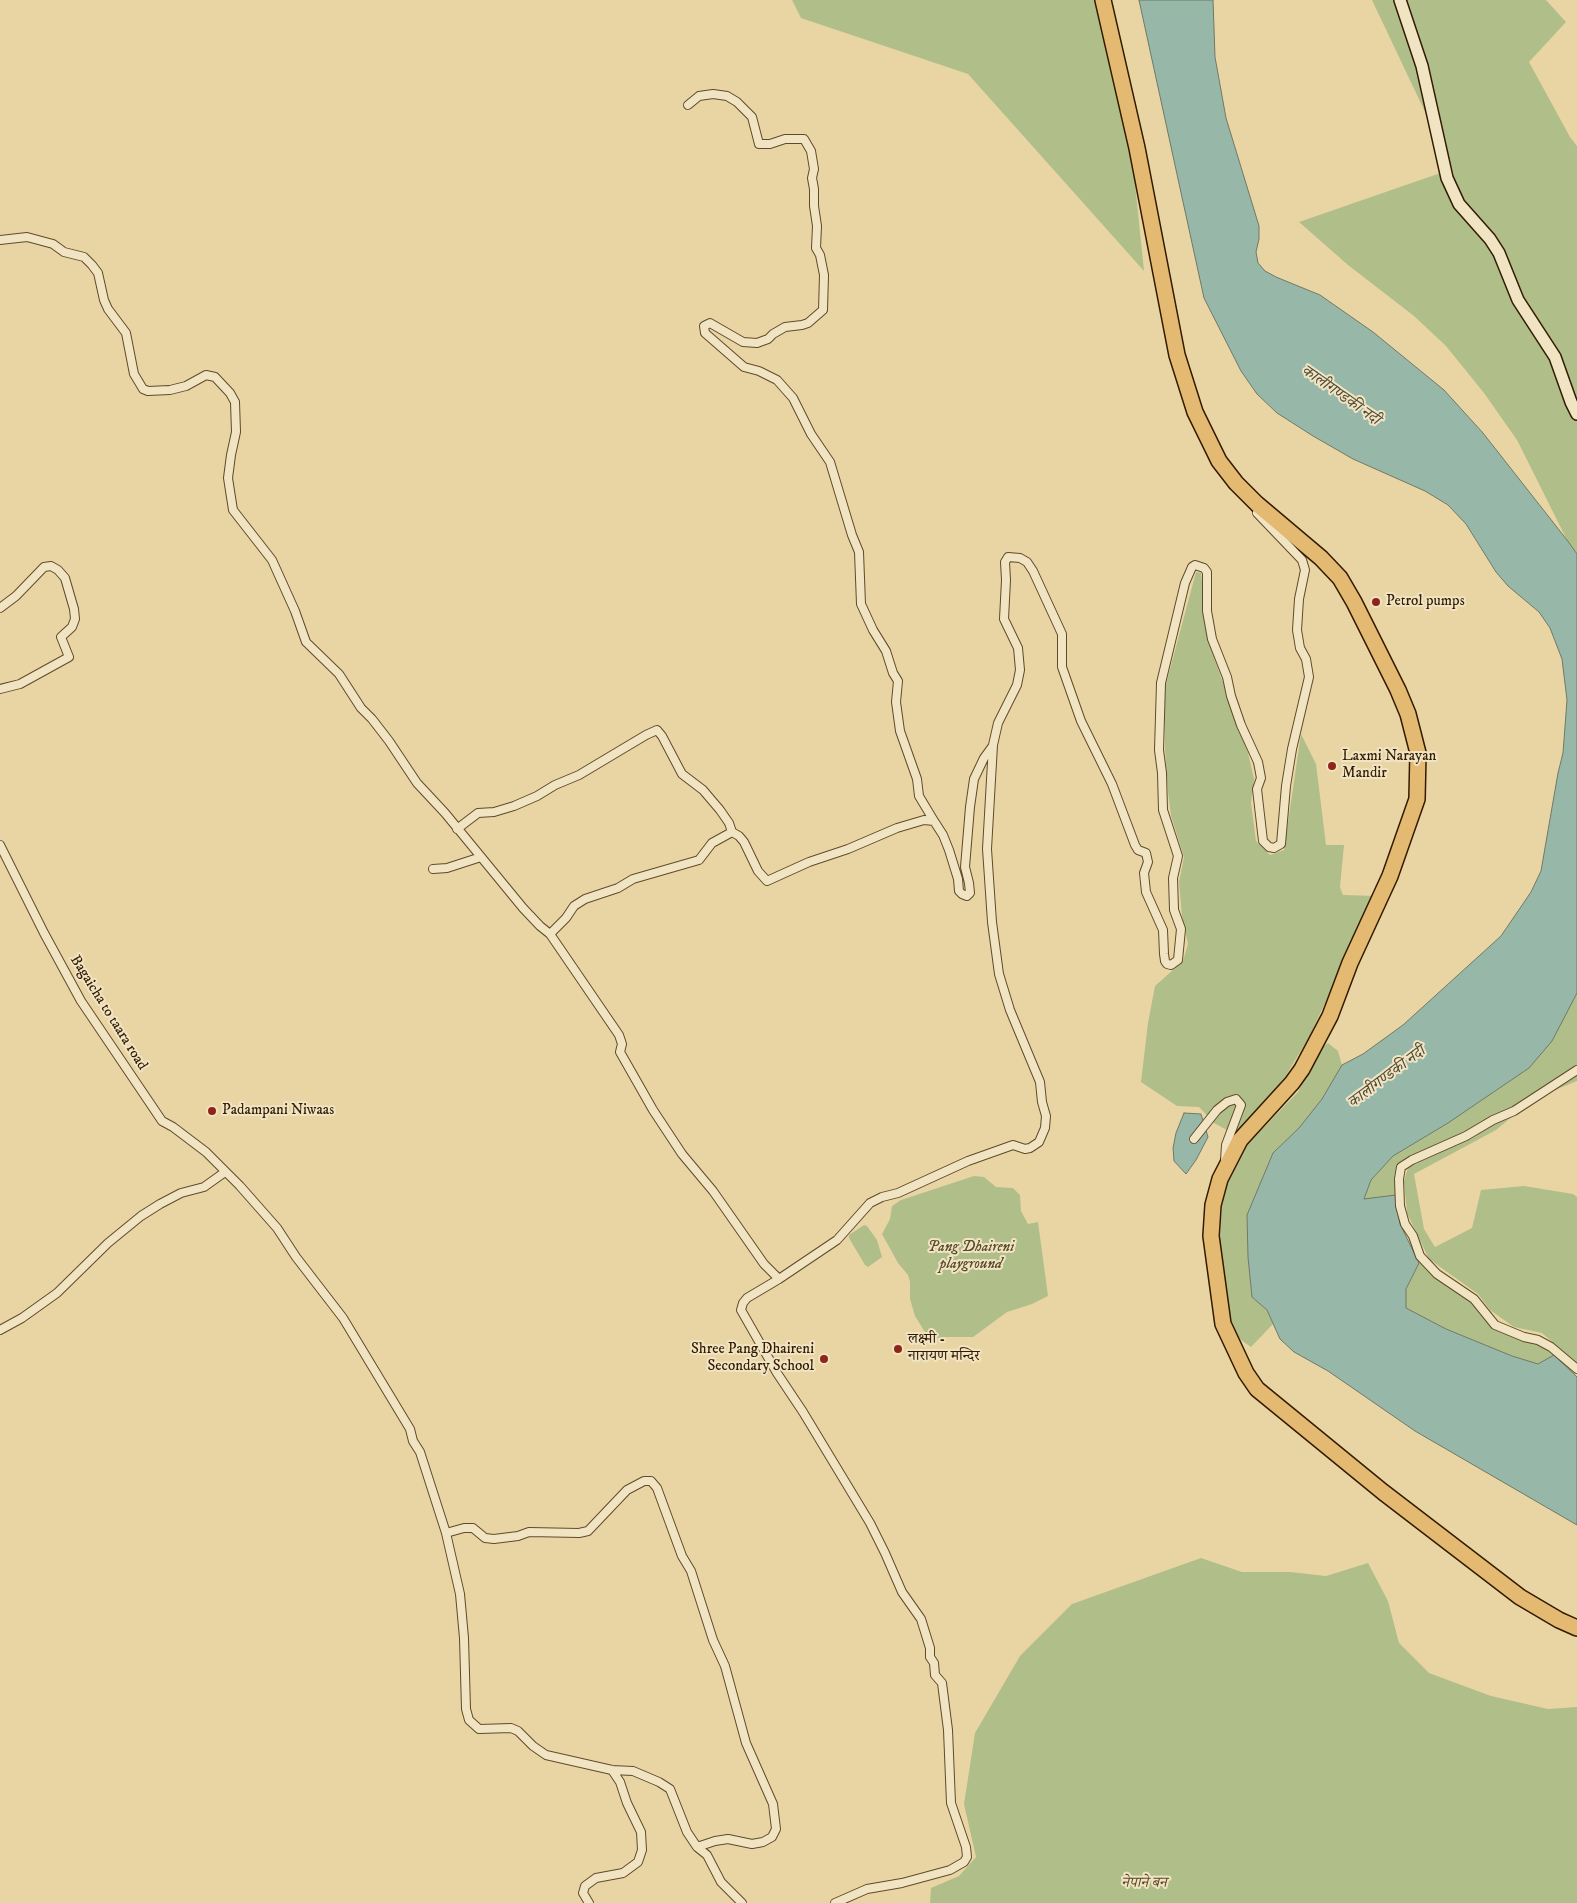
<!DOCTYPE html>
<html>
<head>
<meta charset="utf-8">
<style>
	body { margin:0 }
	canvas { display:block; background:#e9d5a3 }
</style>
</head>
<body>
<canvas width="1577" height="1903"></canvas>
<script>
const ctx = document.querySelector('canvas').getContext('2d');
ctx.lineJoin = 'round';
function fillPath(path, color) { ctx.fillStyle = color; ctx.fill(path, 'evenodd'); }
const shape = rows => new Path2D(rows.map(r => 'M' + r).join(''));
function trace(path, color, width, dash) { ctx.strokeStyle = color; ctx.lineWidth = width; ctx.lineCap = dash ? 'butt' : 'round'; ctx.setLineDash(dash || []); ctx.stroke(path); }
function drawText(font, color, halo, rows, align = 'center') {
  ctx.font = font + ' "IM FELL DW Pica","Noto Serif Devanagari",serif'; ctx.lineWidth = 4; ctx.setLineDash([]); ctx.textBaseline = 'middle'; ctx.strokeStyle = halo; ctx.fillStyle = color; for (const [text, x, y, turn = 0] of rows) {
    ctx.save(); ctx.translate(x, y); ctx.rotate((+turn || 0) * Math.PI / 180); ctx.textAlign = isNaN(turn) ? turn : align; if (halo) ctx.strokeText(text, 0, 0); ctx.fillText(text, 0, 0); ctx.restore();
  }
}
fillPath(shape([
	[792,0,1095,0,1114,75,1134,174,1144,271,968,74,801,18],
	[1372,0,1546,0,1566,22,1529,62,1570,137,1577,146,1577,554,1567,540,1517,440,1484,393,1446,346,1414,316,1348,265,1299,222,1452,169],
	[1196,572,1201,573,1209,643,1248,753,1254,779,1251,803,1256,841,1270,855,1284,850,1301,734,1316,764,1326,845,1344,845,1340,887,1343,895,1376,896,1309,1037,1285,1077,1262,1106,1234,1134,1214,1123,1199,1107,1177,1106,1141,1082,1148,1023,1155,986,1183,961,1188,944,1182,916,1179,882,1184,857,1171,816,1168,791,1165,748,1165,688],
	[1577,993,1577,1065,1571,1072,1546,1085,1536,1093,1475,1128,1401,1164,1396,1172,1396,1195,1363,1200,1371,1180,1393,1156,1448,1123,1529,1068,1539,1054],
	[1328,1043,1338,1051,1342,1065,1322,1099,1299,1128,1273,1153,1247,1215,1248,1257,1252,1297,1267,1310,1273,1324,1251,1347,1231,1333,1219,1255,1223,1188,1240,1152,1298,1092,1320,1049],
	[1577,1073,1577,1081,1533,1099,1496,1130,1414,1174,1424,1229,1435,1247,1472,1228,1481,1190,1524,1186,1573,1194,1577,1197,1577,1363,1542,1333,1514,1327,1490,1310,1478,1294,1429,1259,1407,1213,1404,1181,1408,1168,1445,1149,1473,1138,1524,1104],
	[974,1176,984,1177,996,1187,1013,1188,1020,1195,1021,1211,1028,1224,1038,1222,1048,1296,1032,1304,1007,1312,973,1337,944,1337,932,1339,925,1332,915,1316,910,1299,910,1282,908,1275,898,1263,882,1234,890,1219,892,1206,901,1200],
	[864,1225,867,1226,877,1240,882,1257,868,1267,865,1265,849,1238,849,1235],
	[1419,1263,1426,1266,1450,1287,1472,1301,1491,1325,1512,1337,1540,1344,1554,1355,1538,1364,1512,1356,1446,1329,1406,1308,1406,1289],
	[1201,1558,1242,1572,1290,1572,1326,1576,1368,1563,1388,1601,1399,1643,1429,1673,1491,1696,1548,1709,1577,1707,1577,1903,930,1903,931,1888,959,1876,976,1857,964,1804,975,1733,1020,1656,1072,1604]
]), '#b0be8a');
const water = shape([
	[1139,0,1213,0,1215,57,1226,118,1259,226,1259,239,1256,252,1258,263,1265,271,1276,277,1320,295,1373,332,1444,390,1483,433,1567,540,1577,554,1577,993,1552,1041,1529,1068,1448,1123,1393,1156,1371,1180,1364,1199,1396,1195,1400,1224,1419,1263,1406,1289,1406,1308,1446,1329,1512,1356,1538,1364,1554,1355,1577,1377,1577,1525,1415,1431,1328,1371,1294,1352,1280,1339,1267,1310,1252,1297,1248,1257,1247,1215,1273,1153,1299,1128,1322,1099,1342,1065,1363,1054,1403,1025,1501,936,1531,892,1541,871,1558,773,1563,753,1567,700,1562,659,1550,628,1539,612,1508,586,1496,572,1466,524,1448,505,1425,491,1353,459,1313,436,1277,413,1257,394,1241,371,1204,298,1139,0],
	[1184,1113,1201,1114,1208,1137,1196,1160,1186,1174,1174,1161,1173,1148,1176,1133,1184,1113]
]);
fillPath(water, '#97b8a8');
trace(water, '#6f7966', 1);
const street = shape([
	[0,240,27,237,53,244,64,252,84,257,92,265,98,273,104,300,108,309,126,333,134,374,143,389,148,391,170,390,186,386,206,375,215,377,230,393,235,402,236,432,231,455,228,478,233,510,272,560,295,611,306,642,339,674,361,708,372,719,389,741,417,783,445,813,523,908,540,926,550,934,619,1035,622,1044,620,1052,653,1110,682,1154,713,1191,764,1264,779,1279,837,1240,870,1203,882,1197,898,1193,968,1161,1013,1145,1025,1149,1030,1148,1039,1142,1045,1128,1046,1116,1042,1102,1040,1082,1010,1010,999,974,992,922,987,849,993,745,998,723,1017,685,1020,670,1018,648,1004,619,1006,580,1005,562,1008,557,1020,558,1027,562,1033,571,1062,634,1062,667,1081,721,1112,784,1135,845,1138,850,1146,853,1148,862,1144,873,1146,892,1163,930,1164,954,1165,961,1167,964,1171,965,1178,960,1181,929,1174,910,1173,878,1178,856,1163,810,1162,773,1159,750,1161,683,1185,583,1192,567,1195,565,1204,568,1207,572,1207,611,1212,639,1227,677,1231,696,1241,725,1258,762,1261,778,1257,789,1263,841,1269,847,1274,848,1281,844,1286,786,1292,749,1309,677,1306,659,1300,648,1297,630,1299,599,1305,570,1302,560,1257,513],
	[0,608,16,596,44,567,51,566,58,570,65,578,74,609,75,619,72,627,61,637,69,657,20,684,0,689],
	[934,821,943,835,949,850,958,879,959,891,962,894,967,896,970,893,969,883,965,867,970,807,974,779,984,758,992,747],
	[457,829,478,813,494,812,514,806,537,796,555,785,579,775,646,735,657,730,662,736,682,774,703,790,720,810,729,823,732,832],
	[0,845,44,933,81,1001,162,1121,173,1127,206,1152,240,1186,277,1228,296,1257,343,1318,410,1429,413,1441,420,1452,446,1533,460,1594,464,1638,466,1709,469,1720,479,1729,511,1728,518,1731,533,1746,546,1755,612,1770,633,1771,659,1782,670,1789,687,1832,697,1847,707,1855,721,1882,742,1903],
	[433,869,447,868,481,857],
	[550,934,566,918,574,906,585,899,618,888,633,879,699,860,712,843,732,832,739,836,744,842,758,871,767,881,809,862,848,849,897,828,924,820,934,821,919,796,917,779,900,731,896,702,898,681,893,673,886,651,873,630,861,604,859,552,852,535,830,462,811,434,793,398,777,380,759,371,744,367,705,333,704,326,710,323,743,342,757,343,768,339,773,334,785,327,802,325,808,323,823,310,824,275,820,255,816,248,817,226,814,206,814,189,812,178,814,169,811,151,804,139,785,139,770,144,759,144,752,117,737,102,727,96,713,94,699,96,688,105],
	[1577,1070,1514,1111,1493,1120,1466,1136,1412,1160,1401,1167,1399,1179,1400,1206,1405,1224,1413,1236,1420,1256,1437,1274,1474,1299,1495,1325,1524,1337,1538,1340,1551,1347,1577,1369],
	[1194,1139,1217,1110,1227,1102,1236,1099,1241,1105,1226,1145,1225,1160],
	[779,1279,747,1298,743,1303,741,1310,777,1373,803,1412,870,1523,885,1553,902,1592,921,1619,930,1648,930,1657,934,1663,935,1675,942,1683,948,1730,951,1803,966,1847,967,1857,964,1862,950,1870,902,1883,867,1889,835,1903],
	[0,1330,22,1318,57,1293,108,1243,141,1216,160,1204,181,1193,204,1187,225,1172],
	[446,1533,464,1528,473,1528,485,1538,494,1539,518,1536,529,1532,579,1533,588,1531,627,1490,644,1481,651,1481,657,1488,682,1556,691,1571,713,1640,725,1666,746,1743,773,1804,776,1829,772,1837,763,1842,752,1844,728,1839,715,1841,697,1847],
	[589,1903,583,1893,585,1886,596,1878,623,1873,638,1862,642,1850,641,1832,627,1803,620,1782,612,1770]
]);
const secondary = shape([
	[1400,0,1422,66,1447,178,1459,204,1490,239,1499,253,1518,300,1555,357,1571,402,1577,414]
]);
const highway = shape([
	[1103,0,1137,148,1177,355,1195,412,1219,461,1236,483,1257,504,1321,558,1340,578,1354,602,1398,690,1408,714,1418,753,1417,799,1390,876,1350,963,1330,1016,1302,1069,1292,1083,1240,1140,1220,1179,1213,1205,1211,1236,1223,1324,1246,1373,1257,1389,1383,1492,1520,1597,1559,1620,1577,1628]
]);
trace(street, '#604a2a', 10);
trace(secondary, '#321b02', 14);
trace(highway, '#321b02', 18);
trace(street, '#f1e4c3', 8);
trace(secondary, '#f1e4c3', 11);
trace(highway, '#e4ba72', 15);
for (const [x, y, r, color] of [
	[1376,602,5,"#8f2418"],
	[1332,766,5,"#8f2418"],
	[212,1111,5,"#8f2418"],
	[898,1349,5,"#8f2418"],
	[824,1359,5,"#8f2418"]
]) { const dot = new Path2D(); dot.arc(x, y, r, 0, 2 * Math.PI); ctx.fillStyle = color; ctx.fill(dot); trace(dot, '#f1e4c3', 2); }
drawText('15px', '#321b02', '#f1e4c3', [
	["Petrol pumps",1386,602],
	["Laxmi Narayan",1342,757],
	["Mandir",1342,774],
	["Padampani Niwaas",222,1111],
	["लक्ष्मी -",908,1340],
	["नारायण मन्दिर",908,1357],
	["Shree Pang Dhaireni",814,1350,"right"],
	["Secondary School",814,1367,"right"]
], 'left');
drawText('15px', '#321b02', '#f1e4c3', [
	["Bagaicha to taara road",108,1013,58]
]);
drawText('italic 15px', '#584c2b', '#f1e4c3', [
	["Pang Dhaireni",971,1248],
	["playground",971,1265],
	["नेपाने बन",1144,1884]
]);
drawText('italic 16px', '#504a34', '#f1e4c3', [
	["कालीगण्डकी नदी",1340,396,35],
	["कालीगण्डकी नदी",1387,1078,-37]
]);
</script>
</body>
</html>
